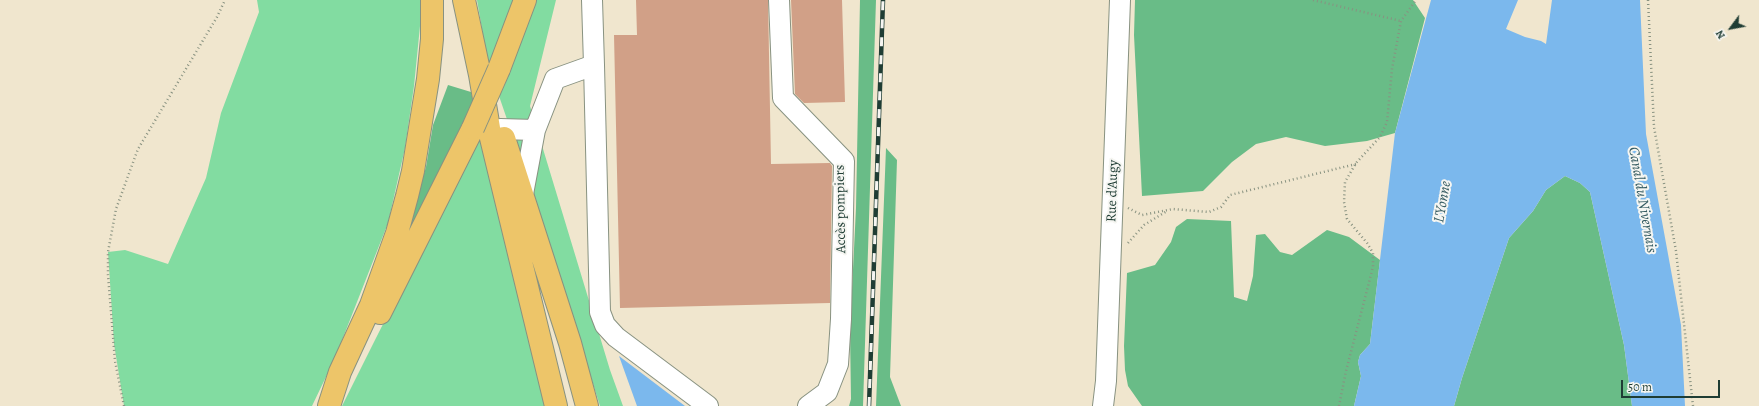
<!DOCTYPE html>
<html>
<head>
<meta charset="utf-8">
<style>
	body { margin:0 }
	#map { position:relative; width:1759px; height:406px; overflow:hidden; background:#f0e6ce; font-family:Alegreya,serif }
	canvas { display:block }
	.north { position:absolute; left:1711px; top:8px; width:40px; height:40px; -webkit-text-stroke:3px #f6f6f2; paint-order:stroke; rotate:238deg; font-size:11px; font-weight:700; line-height:16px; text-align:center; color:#1f3d34 }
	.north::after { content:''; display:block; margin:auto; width:14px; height:18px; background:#1f3d34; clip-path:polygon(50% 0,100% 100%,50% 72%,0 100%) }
	.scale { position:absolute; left:1621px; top:380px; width:99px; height:18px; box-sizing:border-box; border:2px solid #1f3d34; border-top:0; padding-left:5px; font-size:12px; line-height:14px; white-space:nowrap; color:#1f3d34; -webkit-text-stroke:3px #f6f6f2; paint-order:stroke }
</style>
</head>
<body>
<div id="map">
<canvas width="1759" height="406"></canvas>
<div class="north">N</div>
<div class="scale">50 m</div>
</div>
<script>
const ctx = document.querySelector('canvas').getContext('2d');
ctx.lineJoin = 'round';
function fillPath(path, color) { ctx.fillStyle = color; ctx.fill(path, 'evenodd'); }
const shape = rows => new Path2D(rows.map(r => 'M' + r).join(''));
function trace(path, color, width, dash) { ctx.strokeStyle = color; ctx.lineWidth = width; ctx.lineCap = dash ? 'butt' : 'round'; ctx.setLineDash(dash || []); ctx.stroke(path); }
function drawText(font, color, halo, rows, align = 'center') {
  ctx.font = font + ' Alegreya,serif'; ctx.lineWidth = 4; ctx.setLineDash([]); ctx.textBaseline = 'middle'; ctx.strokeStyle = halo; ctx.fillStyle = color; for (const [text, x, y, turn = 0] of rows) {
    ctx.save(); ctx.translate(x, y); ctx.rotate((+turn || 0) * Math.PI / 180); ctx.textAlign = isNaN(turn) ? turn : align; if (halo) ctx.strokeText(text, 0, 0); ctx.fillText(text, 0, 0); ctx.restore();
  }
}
fillPath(shape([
	[257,0,421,0,421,16,414,86,405,148,388,223,335,358,312,406,124,406,114,344,108,252,125,250,168,264,206,178,221,113,259,12],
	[477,0,516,0,489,70],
	[533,0,556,0,530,106,610,370,623,406,600,406,543,224,499,96],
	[482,128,548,406,342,406,376,338]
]), '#82dca1');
fillPath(shape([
	[860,0,876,0,863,406,849,406,851,399,850,331,856,208],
	[1135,0,1413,0,1425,18,1395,133,1367,141,1325,146,1286,137,1256,144,1232,162,1203,191,1142,196,1134,35],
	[448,85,471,92,474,104,409,238,413,210,426,167,433,125],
	[886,148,897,160,890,377,901,406,876,406],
	[1565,176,1580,183,1590,192,1624,345,1632,406,1454,406,1462,378,1509,238,1533,211,1546,190],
	[1187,219,1231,221,1234,297,1247,301,1253,276,1256,235,1265,234,1280,252,1292,255,1327,230,1349,237,1380,260,1370,344,1360,355,1358,362,1361,376,1354,406,1142,406,1128,386,1125,370,1124,346,1127,273,1155,265,1171,242,1176,227]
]), '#69bc87');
fillPath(shape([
	[1431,0,1518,0,1506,29,1525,37,1541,41,1546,44,1552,0,1640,0,1646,134,1681,325,1685,406,1632,406,1624,345,1590,192,1580,183,1565,176,1546,190,1533,211,1509,238,1462,378,1454,406,1354,406,1361,376,1358,362,1360,355,1370,344,1395,133],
	[619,356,685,406,637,406]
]), '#7bb8ed');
fillPath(shape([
	[636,0,768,0,771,164,830,163,832,166,830,303,620,308,614,35,637,35],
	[791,0,842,0,845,102,804,103,795,94]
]), '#d1a087');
const minor = shape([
	[779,0,783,98,844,161,841,319,838,364,827,392,808,406],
	[594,65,600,312,605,325,616,337,708,406],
	[500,129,535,130],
	[523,194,535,130,555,79,594,65,592,0],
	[1103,406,1106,381,1120,0]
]);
const major = shape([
	[464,0,480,75,490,134,556,406],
	[499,69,525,0],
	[504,138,570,343,587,406],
	[380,313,473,128],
	[329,406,340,372,371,305,397,233,407,196,413,171,428,79,432,39,432,0]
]);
trace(minor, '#889281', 22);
trace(major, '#889281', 24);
trace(shape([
	[1313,0,1401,21],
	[1648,0,1654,127,1676,251,1693,406],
	[1128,208,1142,215,1173,209,1209,212,1221,207,1230,195,1356,164],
	[1128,243,1144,225,1167,211],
	[124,406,115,361,108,275,108,252,116,209,138,149,217,17,225,0],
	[1339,406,1346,371,1373,267,1373,253,1367,243,1347,219,1344,202,1345,182,1356,163,1380,137,1387,122,1392,69,1401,21,1416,0]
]), '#889281', 2.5, [1, 3]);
trace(minor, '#fff', 20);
trace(major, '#edc569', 22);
const rail = shape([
	[869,406,883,0]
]);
trace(rail, '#1f3d34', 4.5);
trace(rail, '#f6f6f2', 3, [9]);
const majorBridge = shape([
	[473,128,499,69]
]);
trace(majorBridge, '#889281', 24, []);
trace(majorBridge, '#edc569', 22);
drawText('14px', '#1f3d34', '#f6f6f2', [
	["Rue d'Augy",1113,191,-88],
	["Accès pompiers",841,209,-91]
]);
drawText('italic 15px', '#365c62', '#f6f6f2', [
	["Canal du Nivernais",1642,200,80],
	["L'Yonne",1443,202,-80]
]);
</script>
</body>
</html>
